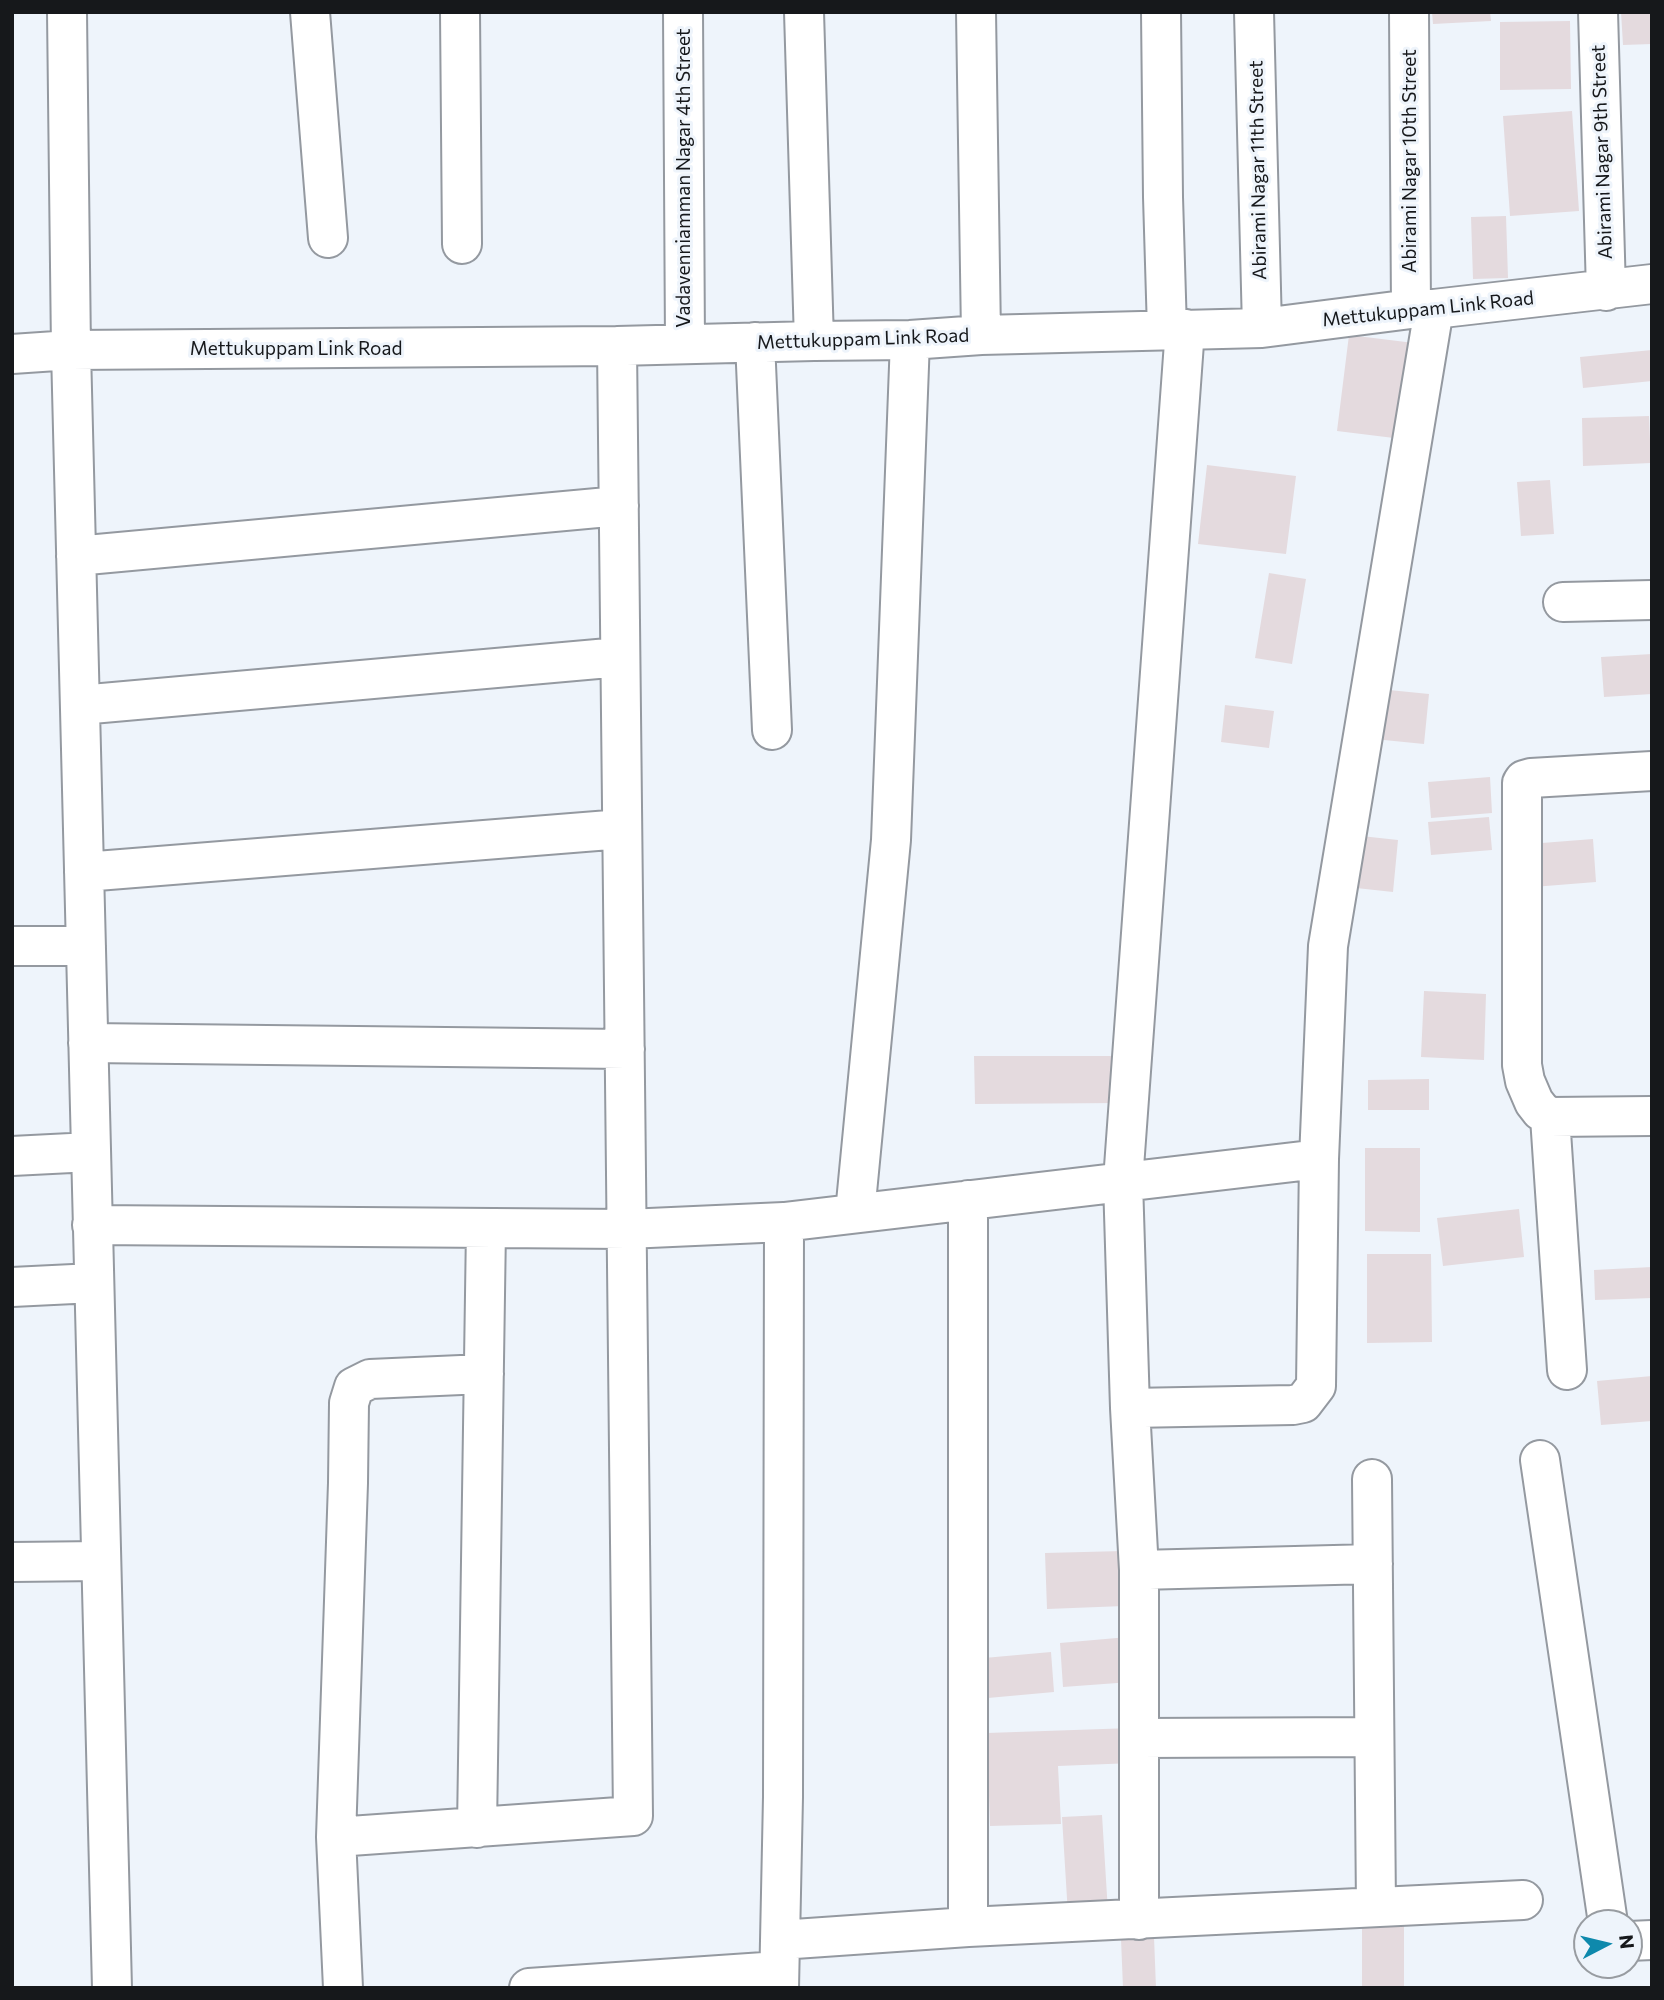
<!DOCTYPE html>
<html>
<head>
<meta charset="utf-8">
<style>
	body { margin:0 }
	#map { position:relative; width:1664px; height:2000px; overflow:hidden; background:#eef4fb; font-family:Commissioner,sans-serif }
	canvas { display:block }
	.frame { position:absolute; inset:0; border:14px solid #16181b; pointer-events:none }
	.north { position:absolute; left:1573px; top:1909px; width:70px; height:70px; box-sizing:border-box; background:#eef4fb; border:2px solid #989ca1; border-radius:50%; rotate:83deg; font-size:19px; font-weight:700; line-height:28px; text-align:center; color:#16181b }
	.north::after { content:''; display:block; margin:auto; width:24px; height:32px; background:#0e89ac; clip-path:polygon(50% 0,100% 100%,50% 72%,0 100%) }
</style>
</head>
<body>
<div id="map">
<canvas width="1664" height="2000"></canvas>
<div class="frame"></div>
<div class="north">N</div>
</div>
<script>
const ctx = document.querySelector('canvas').getContext('2d');
ctx.lineJoin = 'round';
function fillPath(path, color) { ctx.fillStyle = color; ctx.fill(path, 'evenodd'); }
const shape = rows => new Path2D(rows.map(r => 'M' + r).join(''));
function trace(path, color, width, dash) { ctx.strokeStyle = color; ctx.lineWidth = width; ctx.lineCap = dash ? 'butt' : 'round'; ctx.setLineDash(dash || []); ctx.stroke(path); }
function drawText(font, color, halo, rows, align = 'center') {
  ctx.font = font + ' Commissioner,sans-serif'; ctx.lineWidth = 6; ctx.setLineDash([]); ctx.textBaseline = 'middle'; ctx.strokeStyle = halo; ctx.fillStyle = color; for (const [text, x, y, turn = 0] of rows) {
    ctx.save(); ctx.translate(x, y); ctx.rotate((+turn || 0) * Math.PI / 180); ctx.textAlign = isNaN(turn) ? turn : align; if (halo) ctx.strokeText(text, 0, 0); ctx.fillText(text, 0, 0); ctx.restore();
  }
}
fillPath(shape([
	[1432,12,1490,12,1491,21,1433,24],
	[1621,12,1652,12,1652,44,1623,45],
	[1570,21,1571,89,1500,90,1500,22],
	[1572,111,1579,211,1510,216,1503,116],
	[1506,216,1508,278,1473,279,1471,217],
	[1349,335,1414,343,1402,439,1337,431],
	[1652,350,1652,381,1583,388,1580,357],
	[1649,416,1651,463,1583,466,1582,418],
	[1207,465,1296,476,1286,554,1198,544],
	[1550,480,1554,534,1521,536,1517,482],
	[1269,573,1306,579,1292,664,1255,658],
	[1652,654,1652,694,1604,697,1601,657],
	[1379,689,1429,694,1424,744,1374,739],
	[1225,705,1274,711,1269,748,1221,742],
	[1490,777,1492,813,1431,818,1428,782],
	[1489,817,1492,850,1431,855,1428,822],
	[1352,835,1398,840,1393,892,1347,887],
	[1593,839,1596,882,1533,887,1529,844],
	[1424,991,1486,994,1484,1060,1421,1057],
	[974,1056,1120,1056,1120,1103,975,1104],
	[1429,1079,1429,1110,1368,1110,1368,1080],
	[1365,1148,1420,1148,1420,1232,1365,1231],
	[1519,1209,1524,1257,1443,1266,1437,1218],
	[1367,1254,1431,1254,1432,1342,1367,1343],
	[1652,1267,1652,1298,1595,1300,1594,1270],
	[1652,1376,1652,1421,1601,1425,1597,1381],
	[1123,1551,1124,1606,1047,1609,1045,1553],
	[1128,1637,1131,1682,1063,1687,1060,1643],
	[1051,1652,1054,1692,988,1698,984,1658],
	[1132,1728,1133,1763,1058,1766,1061,1824,990,1826,987,1733],
	[1102,1815,1108,1912,1068,1915,1062,1817],
	[1362,1922,1404,1922,1404,1988,1362,1988],
	[1154,1937,1156,1988,1123,1988,1121,1939]
]), '#e4dade');
const minor = shape([
	[67,12,71,350,112,1988],
	[310,12,328,238],
	[460,12,462,244],
	[683,12,685,344],
	[804,12,814,341],
	[976,12,981,335],
	[1161,12,1163,197,1167,330],
	[1254,12,1262,328],
	[1409,12,1411,309],
	[1598,12,1606,291],
	[755,342,772,730],
	[12,354,71,350,617,346,814,341,910,340,981,335,1262,328,1411,309,1434,309,1652,284],
	[76,556,619,506],
	[1563,602,1652,600],
	[80,705,620,657],
	[84,872,622,829],
	[12,946,86,946],
	[88,1043,625,1049],
	[1550,1117,1541,1111,1534,1102,1525,1081,1522,1065,1522,783,1524,780,1531,778,1652,771],
	[12,1156,91,1152],
	[968,1200,968,1927],
	[855,1213,891,840,910,340],
	[92,1225,627,1229,784,1222,1319,1159],
	[12,1287,94,1283],
	[1567,1370,1550,1117,1652,1116],
	[1130,1408,1293,1405,1303,1403,1316,1386,1319,1159,1328,946,1434,309],
	[1540,1460,1608,1923],
	[1372,1479,1376,1907],
	[12,1562,101,1561],
	[1139,1570,1373,1564],
	[1140,1738,1374,1737],
	[477,1828,486,1228],
	[336,1837,633,1816,617,346],
	[1139,1920,1139,1570,1130,1408,1123,1181,1185,329],
	[780,1940,968,1927,1523,1900],
	[1629,1941,1652,1940],
	[343,1988,336,1837,348,1483,349,1403,354,1387,370,1379,484,1374],
	[529,1988,779,1971],
	[779,1988,783,1797,784,1222]
]);
trace(minor, '#9499a0', 42);
trace(minor, '#fff', 38);
drawText('19px', '#16181b', '#eef4fb', [
	["Abirami Nagar 9th Street",1602,152,-92],
	["Abirami Nagar 10th Street",1410,161,-90],
	["Abirami Nagar 11th Street",1258,170,-91],
	["Vadavenniamman Nagar 4th Street",684,178,-90],
	["Mettukuppam Link Road",1428,309,-6],
	["Mettukuppam Link Road",863,339,-2],
	["Mettukuppam Link Road",296,349]
]);
</script>
</body>
</html>
